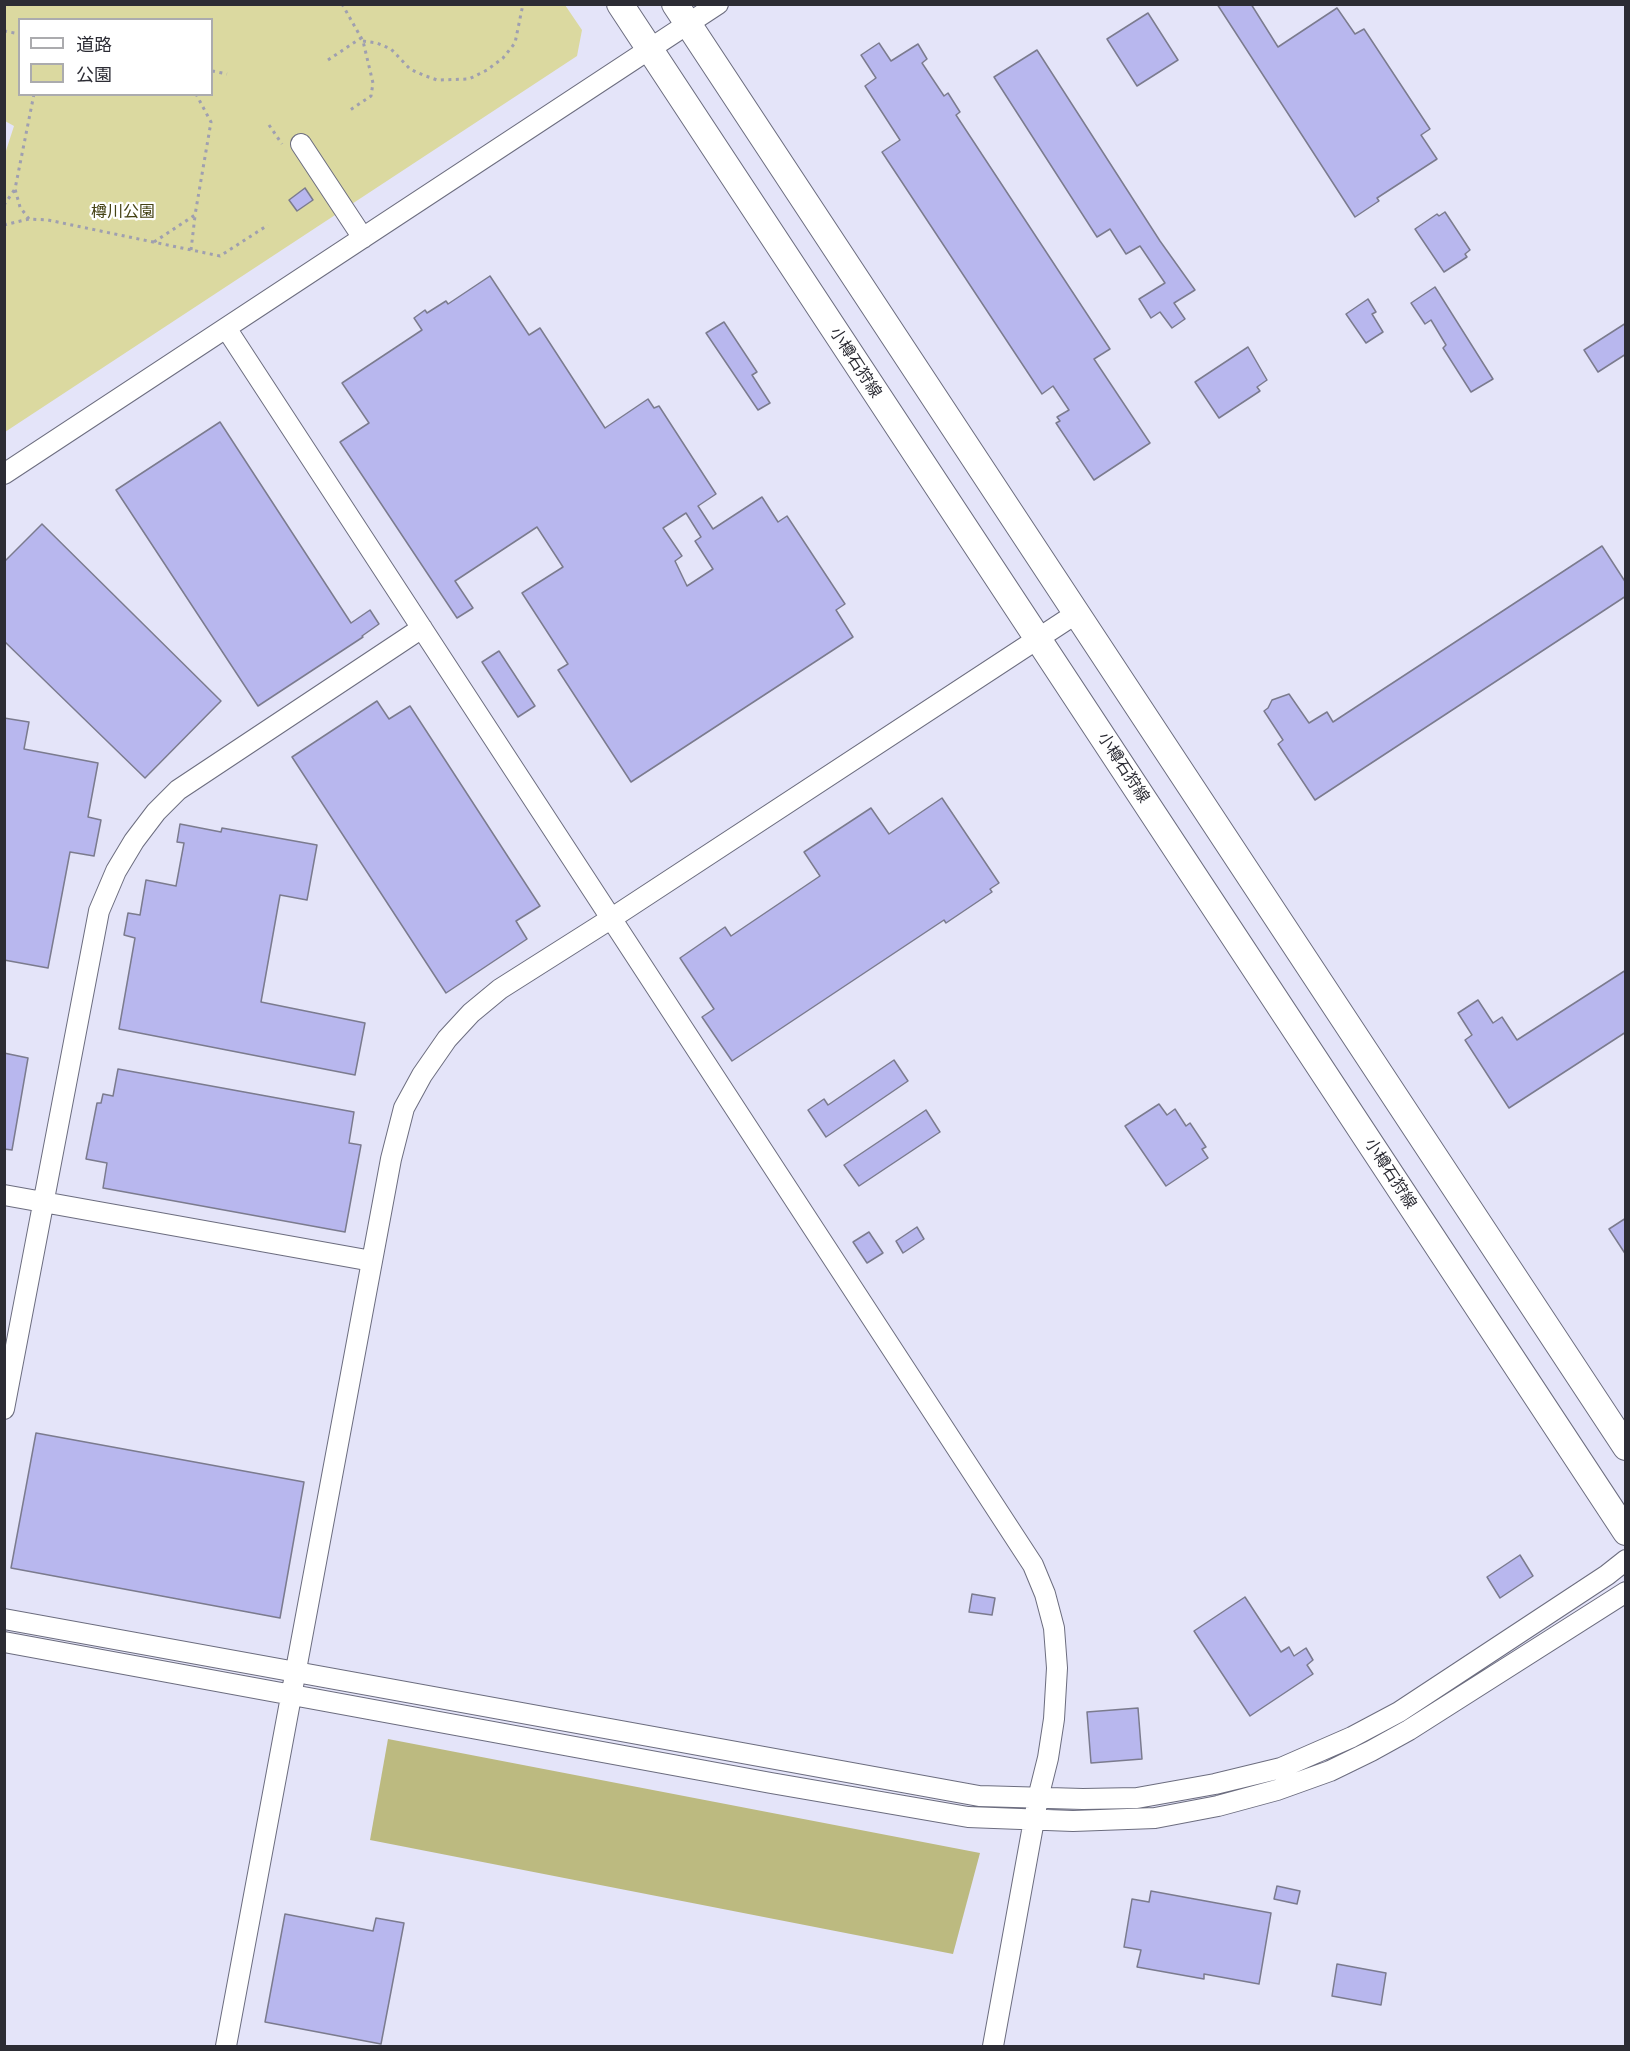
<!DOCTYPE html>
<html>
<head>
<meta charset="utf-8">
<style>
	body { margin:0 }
	#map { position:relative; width:1630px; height:2051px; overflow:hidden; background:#e4e4f9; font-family:"Archivo Narrow","Noto Sans JP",sans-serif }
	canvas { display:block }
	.frame { position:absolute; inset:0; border:6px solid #2c2c34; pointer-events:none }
	.legend { position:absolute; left:18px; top:18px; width:195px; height:78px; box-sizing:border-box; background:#fff; border:2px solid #ababae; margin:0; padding:8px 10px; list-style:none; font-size:18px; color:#2c2c34 }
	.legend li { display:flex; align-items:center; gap:12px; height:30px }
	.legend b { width:30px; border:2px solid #ababae }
</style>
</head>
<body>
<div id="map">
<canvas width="1630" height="2051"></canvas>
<div class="frame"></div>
<ul class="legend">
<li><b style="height:8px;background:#fff"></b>道路</li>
<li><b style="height:16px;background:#dbd9a0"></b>公園</li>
</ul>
</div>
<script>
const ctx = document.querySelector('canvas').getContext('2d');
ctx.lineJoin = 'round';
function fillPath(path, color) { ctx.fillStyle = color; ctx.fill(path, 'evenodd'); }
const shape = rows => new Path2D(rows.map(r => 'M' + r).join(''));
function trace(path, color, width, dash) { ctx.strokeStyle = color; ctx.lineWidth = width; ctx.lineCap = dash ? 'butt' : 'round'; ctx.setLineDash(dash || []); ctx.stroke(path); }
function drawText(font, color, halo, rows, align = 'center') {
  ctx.font = font + ' "Archivo Narrow","Noto Sans JP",sans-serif'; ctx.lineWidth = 4.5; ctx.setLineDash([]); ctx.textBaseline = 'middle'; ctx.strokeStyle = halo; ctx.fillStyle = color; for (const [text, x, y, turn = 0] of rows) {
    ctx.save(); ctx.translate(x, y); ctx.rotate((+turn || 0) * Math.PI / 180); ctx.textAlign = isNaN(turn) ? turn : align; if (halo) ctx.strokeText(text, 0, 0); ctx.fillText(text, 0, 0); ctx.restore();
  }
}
fillPath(shape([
	[5,5,565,5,582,30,577,56,5,432,4,157,14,126,5,121],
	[20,20,212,20,212,94,20,94]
]), '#dbd9a0');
fillPath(shape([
	[388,1739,980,1853,953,1954,370,1840]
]), '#bcba80');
const building = shape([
	[1217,4,1251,4,1278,47,1337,8,1355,34,1364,29,1430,129,1421,135,1437,159,1377,198,1379,201,1355,217,1217,4],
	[1148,13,1178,60,1137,86,1107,39,1148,13],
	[879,43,891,61,918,44,927,59,922,63,944,96,948,93,960,112,956,115,1110,349,1094,359,1150,443,1094,480,1056,423,1060,421,1057,417,1069,410,1053,386,1042,394,882,152,900,140,865,86,876,78,861,55,879,43],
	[1037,50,1160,241,1195,290,1174,303,1185,319,1172,328,1160,312,1151,318,1139,299,1165,283,1140,246,1126,254,1110,229,1097,237,994,77,1037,50],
	[305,188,313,200,297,211,289,200,305,188],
	[1445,212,1470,250,1465,254,1467,257,1444,272,1415,229,1437,214,1439,216,1445,212],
	[490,276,529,335,540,328,605,428,648,399,654,408,659,406,716,494,698,506,713,529,762,497,778,522,787,516,845,604,836,610,853,637,631,782,558,670,568,664,522,593,563,567,537,527,455,581,473,608,457,618,340,442,369,423,342,383,422,330,414,318,425,310,427,313,446,301,448,304,490,276],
	[686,513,701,537,695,541,713,569,687,586,675,561,682,556,663,528,686,513],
	[1435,287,1493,379,1471,392,1443,348,1446,345,1431,320,1425,324,1411,303,1435,287],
	[1368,299,1376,312,1372,314,1383,332,1366,343,1346,314,1368,299],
	[724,322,757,372,752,375,770,403,758,410,706,333,724,322],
	[1626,323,1626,354,1598,372,1584,350,1626,323],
	[1248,347,1267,380,1257,387,1260,391,1219,418,1195,382,1248,347],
	[220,422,351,623,370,610,379,624,362,636,363,637,258,706,116,490,220,422],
	[42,524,221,701,145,778,4,641,4,562,42,524],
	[1602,546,1626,583,1626,596,1315,800,1278,744,1283,740,1264,711,1268,708,1272,700,1289,694,1309,723,1327,712,1333,722,1602,546],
	[499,651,535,706,518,717,482,662,499,651],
	[377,701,389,719,410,706,540,906,516,921,527,939,446,993,292,757,377,701],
	[4,718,29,722,24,749,98,763,88,817,101,820,94,856,70,852,48,968,4,960,4,718],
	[942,798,999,883,990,889,992,892,946,923,944,920,732,1061,702,1017,714,1009,680,958,725,927,731,936,820,876,804,852,871,808,889,834,942,798],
	[180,824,221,832,222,828,317,845,307,900,280,895,261,1002,365,1023,355,1075,119,1029,135,938,124,935,128,913,140,915,146,880,176,886,184,843,177,842,180,824],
	[1626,970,1626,1032,1509,1108,1465,1040,1472,1035,1458,1013,1478,1000,1493,1023,1502,1017,1517,1040,1626,970],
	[4,1053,28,1058,12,1150,4,1149,4,1053],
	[894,1060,908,1081,826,1137,808,1110,824,1099,828,1105,894,1060],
	[118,1069,354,1112,349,1143,361,1145,345,1232,103,1188,107,1163,86,1159,97,1103,101,1103,103,1094,113,1096,118,1069],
	[1159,1104,1167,1115,1175,1109,1186,1126,1190,1123,1206,1147,1202,1149,1208,1158,1166,1186,1125,1126,1159,1104],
	[926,1110,940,1132,859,1186,844,1165,926,1110],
	[1626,1218,1626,1255,1609,1229,1626,1218],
	[917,1227,924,1239,903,1253,896,1241,917,1227],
	[869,1232,883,1253,867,1263,853,1242,869,1232],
	[36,1433,304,1482,280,1618,11,1568,36,1433],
	[1520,1555,1533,1576,1500,1598,1487,1577,1520,1555],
	[972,1594,995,1598,992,1615,969,1612,972,1594],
	[1245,1597,1281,1652,1289,1647,1294,1656,1306,1648,1313,1660,1307,1665,1313,1674,1250,1716,1194,1631,1245,1597],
	[1138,1708,1142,1759,1091,1763,1087,1712,1138,1708],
	[1277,1886,1300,1891,1297,1904,1274,1899,1277,1886],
	[1151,1891,1271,1913,1259,1984,1204,1974,1204,1979,1137,1967,1141,1950,1124,1947,1132,1899,1149,1902,1151,1891],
	[285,1914,373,1931,376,1918,404,1923,381,2044,265,2022,285,1914],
	[1337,1964,1386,1973,1381,2005,1332,1996,1337,1964]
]);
fillPath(building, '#b8b7ee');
trace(building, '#7b7b8e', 1.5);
const minor = shape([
	[301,144,363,238],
	[226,328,1033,1565,1045,1594,1054,1628,1057,1668,1054,1719,1048,1758,1038,1798,993,2046],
	[4,474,718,4],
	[4,1195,372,1261],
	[4,1409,99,911,116,871,134,841,156,812,178,790,422,628],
	[4,1619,979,1796,1083,1799,1137,1798,1215,1784,1281,1768,1352,1737,1399,1712,1607,1575,1626,1560],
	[4,1642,771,1783,968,1817,1073,1821,1155,1818,1218,1806,1277,1790,1330,1771,1371,1751,1409,1730,1626,1592],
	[226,2046,391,1159,404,1108,422,1075,447,1039,471,1013,500,989,612,918,1077,613]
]);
const major = shape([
	[620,4,1626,1532],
	[675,4,1626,1447]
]);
trace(minor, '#6c6d7f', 22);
trace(major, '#6c6d7f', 28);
trace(shape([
	[342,4,363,41,373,83,371,96,350,110],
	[4,31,20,34],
	[363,41,377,43,391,49,410,69,423,75,437,80,469,79,487,70,503,58,515,43,523,4],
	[328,60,361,38],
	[212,71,227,74],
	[269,125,282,144],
	[4,205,15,189],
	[29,219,20,207,15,189,34,94],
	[4,225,29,219,48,220,220,256,268,225],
	[154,242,195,215,211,122,196,94],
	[191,250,195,216]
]), '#9f9fb0', 3, [3, 4.5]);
trace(minor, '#fff', 20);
trace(major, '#fff', 26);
drawText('16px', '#454215', '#fff', [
	["樽川公園",123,213]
]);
drawText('16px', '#2c2c34', '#fff', [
	["小樽石狩線",855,363,57],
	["小樽石狩線",1123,768,57],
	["小樽石狩線",1390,1174,57]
]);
</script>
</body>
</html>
